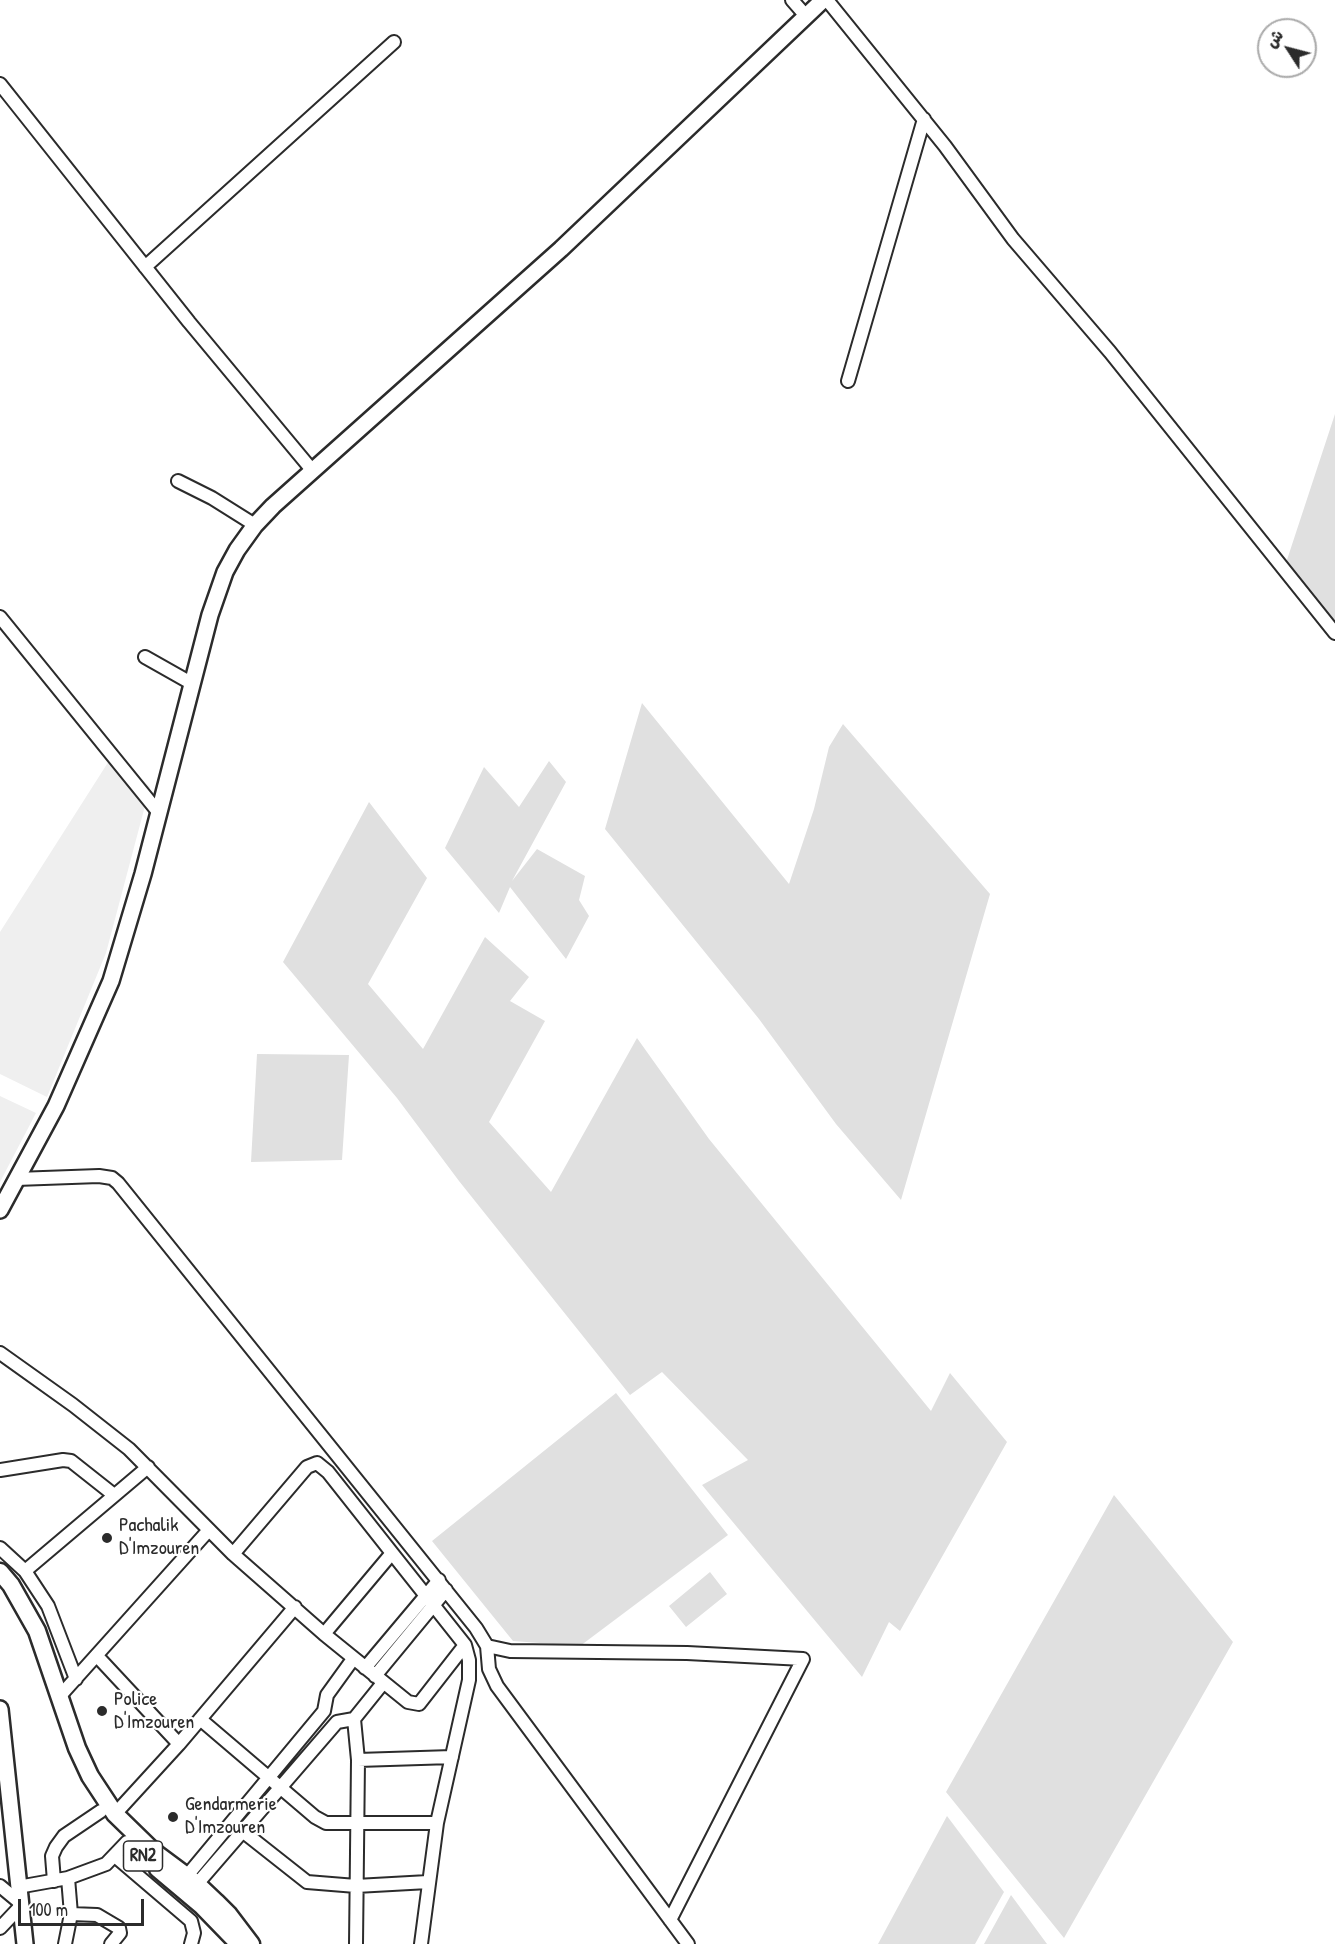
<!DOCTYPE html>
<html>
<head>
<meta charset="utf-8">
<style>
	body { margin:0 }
	#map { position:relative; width:1335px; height:1944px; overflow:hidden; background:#fff; font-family:"Patrick Hand","Playpen Sans Arabic",sans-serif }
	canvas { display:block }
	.north { position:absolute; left:1257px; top:18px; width:60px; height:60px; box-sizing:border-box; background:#fff; border:2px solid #aaa; border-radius:50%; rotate:306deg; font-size:16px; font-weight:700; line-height:24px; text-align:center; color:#2b2b2b }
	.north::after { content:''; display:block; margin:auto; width:21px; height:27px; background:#2b2b2b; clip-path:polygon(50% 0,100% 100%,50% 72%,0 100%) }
	.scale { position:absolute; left:18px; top:1899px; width:126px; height:27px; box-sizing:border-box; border:3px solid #2b2b2b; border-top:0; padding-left:8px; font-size:18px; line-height:21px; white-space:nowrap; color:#2b2b2b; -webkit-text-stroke:4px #fff; paint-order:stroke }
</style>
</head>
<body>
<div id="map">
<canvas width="1335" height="1944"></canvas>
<div class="north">ش</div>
<div class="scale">100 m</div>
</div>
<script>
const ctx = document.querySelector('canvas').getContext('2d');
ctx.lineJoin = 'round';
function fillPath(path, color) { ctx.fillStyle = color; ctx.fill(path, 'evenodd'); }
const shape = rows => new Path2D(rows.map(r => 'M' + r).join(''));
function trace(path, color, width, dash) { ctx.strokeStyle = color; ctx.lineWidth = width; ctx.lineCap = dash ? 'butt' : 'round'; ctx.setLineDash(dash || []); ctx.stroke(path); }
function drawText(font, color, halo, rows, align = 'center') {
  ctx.font = font + ' "Patrick Hand",sans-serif'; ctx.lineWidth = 4.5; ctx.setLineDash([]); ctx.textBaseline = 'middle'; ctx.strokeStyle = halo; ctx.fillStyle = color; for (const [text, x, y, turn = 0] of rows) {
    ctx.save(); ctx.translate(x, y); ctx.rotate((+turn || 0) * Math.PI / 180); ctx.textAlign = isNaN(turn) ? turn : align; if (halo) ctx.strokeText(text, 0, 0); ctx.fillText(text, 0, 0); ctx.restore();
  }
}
fillPath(shape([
	[114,753,150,787,106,953,47,1097,0,1074,0,932],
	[0,1096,36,1113,0,1182]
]), '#efefef');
fillPath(shape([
	[1335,414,1335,641,1282,575],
	[642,703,789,884,814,809,829,747,843,724,990,894,901,1200,836,1124,759,1019,605,829],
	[549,761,566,782,512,881,537,849,585,876,579,900,589,916,566,959,510,887,499,913,445,848,484,767,519,807],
	[369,802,427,878,368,984,423,1049,485,937,529,977,510,1001,545,1021,489,1122,551,1192,637,1038,709,1139,931,1411,950,1373,1007,1442,900,1631,889,1622,862,1677,702,1485,748,1460,662,1372,630,1395,459,1181,397,1098,283,962],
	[257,1054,349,1055,342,1160,251,1162],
	[616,1393,728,1535,580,1646,513,1641,432,1541],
	[1114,1495,1233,1642,1064,1938,946,1792],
	[710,1572,727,1594,686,1627,669,1606],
	[947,1816,1004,1892,975,1944,878,1944],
	[1011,1895,1047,1944,984,1944]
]), '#e0e0e0');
const minor = shape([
	[792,0,806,16],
	[827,0,945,146,1013,239,1110,352,1335,633],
	[0,84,189,322,312,470],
	[145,267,394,42],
	[848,381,924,119],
	[178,481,212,498,255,525],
	[0,617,159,813],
	[145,657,191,683],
	[16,1179,99,1176,112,1178,118,1183,476,1628,487,1646,489,1669,497,1686,688,1944],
	[0,1353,73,1405,129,1449,233,1554,324,1634,408,1702,419,1704,465,1645],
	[0,1470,63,1460,71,1461,114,1495],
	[0,1548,25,1571,48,1606,76,1679],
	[233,1554,307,1467,317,1463,328,1472,392,1553],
	[25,1571,148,1467],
	[324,1634,392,1553,465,1645,469,1660,469,1680,437,1823,421,1944],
	[487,1646,510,1651,687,1653,803,1659,670,1920],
	[97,1656,179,1744],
	[365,1668,439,1580],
	[375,1676,446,1590],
	[59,1697,208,1531],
	[200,1719,315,1817,326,1823,437,1823],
	[354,1719,358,1760,356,1944],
	[358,1760,452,1757],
	[115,1814,179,1744,295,1607],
	[236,1826,307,1882,356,1886,428,1882],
	[116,1857,191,1921,194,1933,191,1944],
	[186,1877,324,1711,327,1695,353,1659],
	[54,1881,52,1856,56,1847,64,1836,101,1811],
	[197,1884,337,1722,354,1719,383,1683],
	[0,1886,18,1901],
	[18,1887,68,1878,106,1864,127,1842],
	[71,1914,97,1915,119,1928,120,1933,111,1944],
	[0,1928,19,1908],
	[65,1944,71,1914,68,1878]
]);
const major = shape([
	[0,1210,56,1106,111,981,143,874,210,615,225,572,237,550,255,525,273,506,561,249,823,0],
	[0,1709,25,1944]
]);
const highway = shape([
	[0,1572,11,1585,37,1631,77,1748,90,1776,115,1814,154,1852,197,1884,216,1902,229,1915,251,1944],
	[158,1869,202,1906,238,1943]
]);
trace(minor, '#2b2b2b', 16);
trace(major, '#2b2b2b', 20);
trace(highway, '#2b2b2b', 21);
trace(minor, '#fff', 12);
trace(major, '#fff', 15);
trace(highway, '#fff', 16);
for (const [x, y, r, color] of [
	[107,1538,6,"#2b2b2b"],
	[102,1711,6,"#2b2b2b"],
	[173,1817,6,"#2b2b2b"]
]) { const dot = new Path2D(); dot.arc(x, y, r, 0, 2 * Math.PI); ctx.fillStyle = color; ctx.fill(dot); trace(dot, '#fff', 2); }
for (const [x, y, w] of [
	[143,1856,39]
]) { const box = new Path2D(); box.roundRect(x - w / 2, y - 15, w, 30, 4.5); ctx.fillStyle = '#fff'; ctx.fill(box); trace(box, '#2b2b2b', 1.5); }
drawText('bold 18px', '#2b2b2b', null, [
	["RN2",143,1856]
]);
drawText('20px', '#2b2b2b', '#fff', [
	["Pachalik",119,1526],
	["D'Imzouren",119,1549],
	["Police",114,1700],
	["D'Imzouren",114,1723],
	["Gendarmerie",185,1805],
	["D'Imzouren",185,1828]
], 'left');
</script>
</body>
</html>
